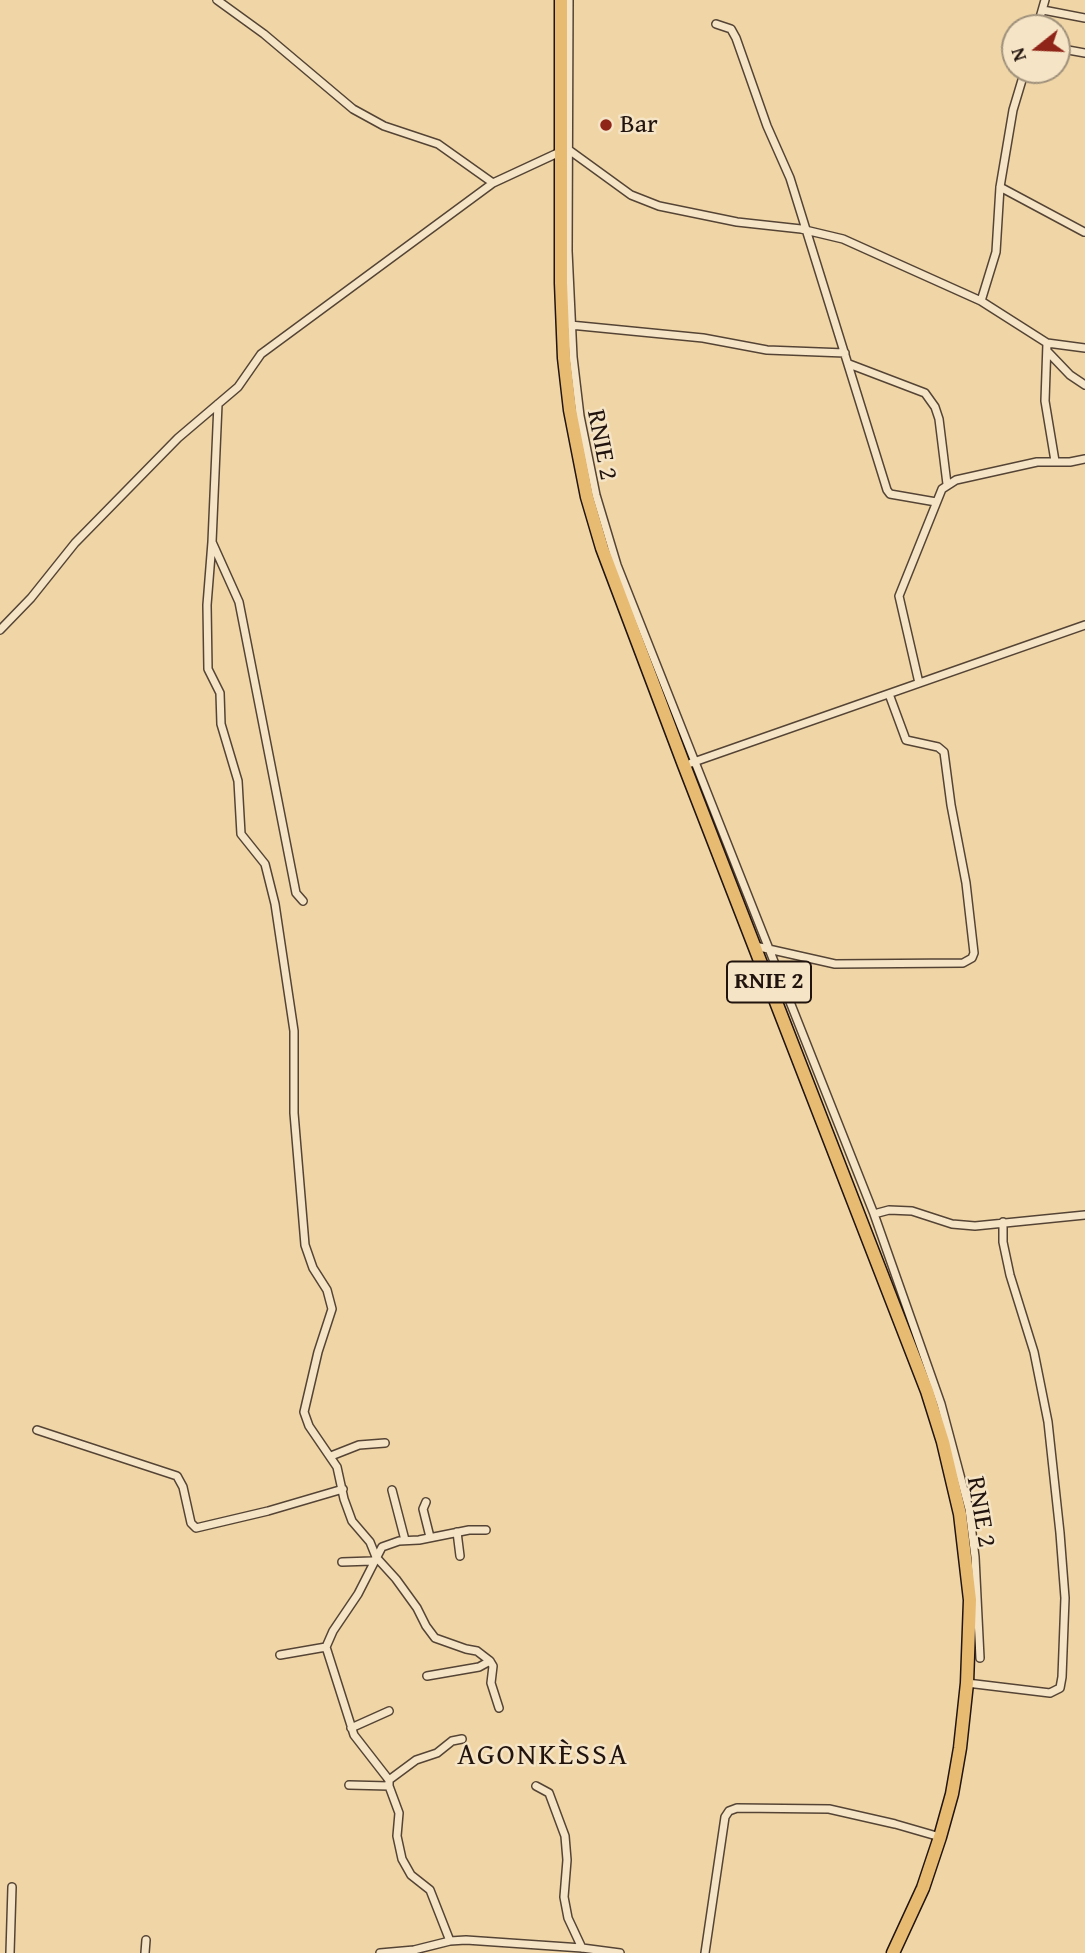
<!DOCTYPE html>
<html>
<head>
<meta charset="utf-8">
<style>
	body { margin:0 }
	#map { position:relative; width:1085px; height:1953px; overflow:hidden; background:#f0d6a6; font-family:"Gentium Book Plus",serif }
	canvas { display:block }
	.north { position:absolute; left:1001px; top:14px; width:70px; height:70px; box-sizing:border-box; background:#f5e4c5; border:2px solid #a0917c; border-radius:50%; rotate:252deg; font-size:19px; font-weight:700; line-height:28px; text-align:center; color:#21140f }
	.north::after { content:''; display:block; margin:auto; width:24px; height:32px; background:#8f2418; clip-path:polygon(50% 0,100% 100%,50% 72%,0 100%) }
</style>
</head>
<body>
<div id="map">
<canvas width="1085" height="1953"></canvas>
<div class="north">N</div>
</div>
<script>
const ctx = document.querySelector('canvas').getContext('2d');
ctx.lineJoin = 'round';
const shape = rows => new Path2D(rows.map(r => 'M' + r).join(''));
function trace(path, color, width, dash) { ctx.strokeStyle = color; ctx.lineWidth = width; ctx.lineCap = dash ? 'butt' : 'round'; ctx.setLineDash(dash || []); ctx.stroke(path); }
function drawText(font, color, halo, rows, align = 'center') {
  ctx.font = font + ' "Gentium Book Plus",serif'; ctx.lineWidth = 5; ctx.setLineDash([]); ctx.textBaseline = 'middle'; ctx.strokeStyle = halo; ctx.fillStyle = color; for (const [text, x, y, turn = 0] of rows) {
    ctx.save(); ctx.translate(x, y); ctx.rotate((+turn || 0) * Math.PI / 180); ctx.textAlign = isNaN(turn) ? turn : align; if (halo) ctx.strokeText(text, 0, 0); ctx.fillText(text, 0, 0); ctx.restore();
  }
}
const street = shape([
	[217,0,264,34,353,109,384,126,438,144,493,183],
	[569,0,568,251,573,357,580,416,596,495,617,565,874,1214,941,1404,969,1509,975,1557,980,1658],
	[1043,10,1085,18],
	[716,24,731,29,736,38,767,126,790,178,887,490,890,494,936,502],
	[1037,28,1045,0],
	[1057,48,1085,53],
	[1000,187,1084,232],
	[981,301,996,252,1000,187,1013,110,1025,70],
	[570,325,703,338,767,350,845,353],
	[1047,343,1045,401,1055,461],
	[1047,351,1070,375,1085,385],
	[849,364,925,393,935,407,939,419,947,484],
	[218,404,212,542,239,602,296,893,303,901],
	[212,542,207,605,208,669,220,693,221,724,238,781,241,834,265,864,275,904,294,1031,294,1113,305,1245,313,1268,327,1290,332,1309,318,1352,304,1412,309,1426,337,1467,344,1499,352,1521,370,1542,376,1557,396,1579,417,1608,426,1626,435,1638,466,1649,477,1651,490,1661],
	[0,630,31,598,75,543,178,438,238,387,261,354,493,183,562,151,569,150,631,195,659,206,737,222,801,229,843,239,981,301,1047,343,1085,348],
	[919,683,899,596,942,489,956,480,1037,462,1070,462,1085,459],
	[691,763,1085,625],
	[755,946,835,964,963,963,972,958,974,953,966,883,951,805,944,752,938,747,906,740,889,694],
	[874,1214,889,1210,912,1211,952,1224,975,1226,1085,1215],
	[37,1430,177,1476,183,1487,191,1523,196,1528,268,1511,343,1489],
	[331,1456,359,1445,385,1443],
	[392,1490,405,1540],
	[426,1502,423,1509,430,1537],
	[457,1532,460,1556],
	[342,1562,372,1561],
	[280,1655,326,1647],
	[427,1676,479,1667,490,1661,493,1666,491,1683,499,1708],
	[967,1683,1050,1693,1060,1688,1062,1677,1065,1598,1060,1533,1048,1422,1034,1352,1010,1275,1003,1242,1003,1222],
	[351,1728,389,1711],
	[389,1780,354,1735,326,1647,333,1631,358,1594,382,1547,399,1541,419,1540,469,1530,486,1530],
	[349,1785,389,1786,389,1780,416,1760,437,1753,452,1741,462,1739],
	[389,1786,399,1813,397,1836,402,1859,411,1875,430,1890,450,1941],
	[536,1786,549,1793,565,1836,567,1860,564,1897,568,1918,582,1948],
	[10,1953,12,1887],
	[145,1953,146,1940],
	[380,1953,414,1950,450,1941,466,1940,582,1948,620,1953],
	[705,1953,725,1817,729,1811,737,1808,829,1809,895,1824,940,1837]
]);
const highway = shape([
	[561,0,561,283,564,358,570,410,587,497,602,548,684,765,927,1391,943,1442,960,1514,970,1600,967,1683,960,1748,952,1794,940,1837,923,1888,893,1953]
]);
trace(street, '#554435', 10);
trace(highway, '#21140f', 15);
trace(street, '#f5e4c5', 7);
trace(highway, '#e8bb73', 12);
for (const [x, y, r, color] of [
	[606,125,7,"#8f2418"]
]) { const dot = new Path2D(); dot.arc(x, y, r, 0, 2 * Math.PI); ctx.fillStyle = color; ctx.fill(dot); trace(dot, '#f5e4c5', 2.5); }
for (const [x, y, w] of [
	[769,982,84]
]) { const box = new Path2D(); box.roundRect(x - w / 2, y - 20.5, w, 41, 5); ctx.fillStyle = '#f5e4c5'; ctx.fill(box); trace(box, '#21140f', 2); }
drawText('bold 24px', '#21140f', null, [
	["RNIE 2",769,982]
]);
drawText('26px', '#21140f', '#f5e4c5', [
	["Bar",620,125]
], 'left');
drawText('26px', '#21140f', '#f5e4c5', [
	["RNIE 2",601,445,79],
	["RNIE 2",980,1512,80]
]);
ctx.letterSpacing = '2px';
drawText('30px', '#21140f', '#f5e4c5', [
	["AGONKÈSSA",543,1756]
]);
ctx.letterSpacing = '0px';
</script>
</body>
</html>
